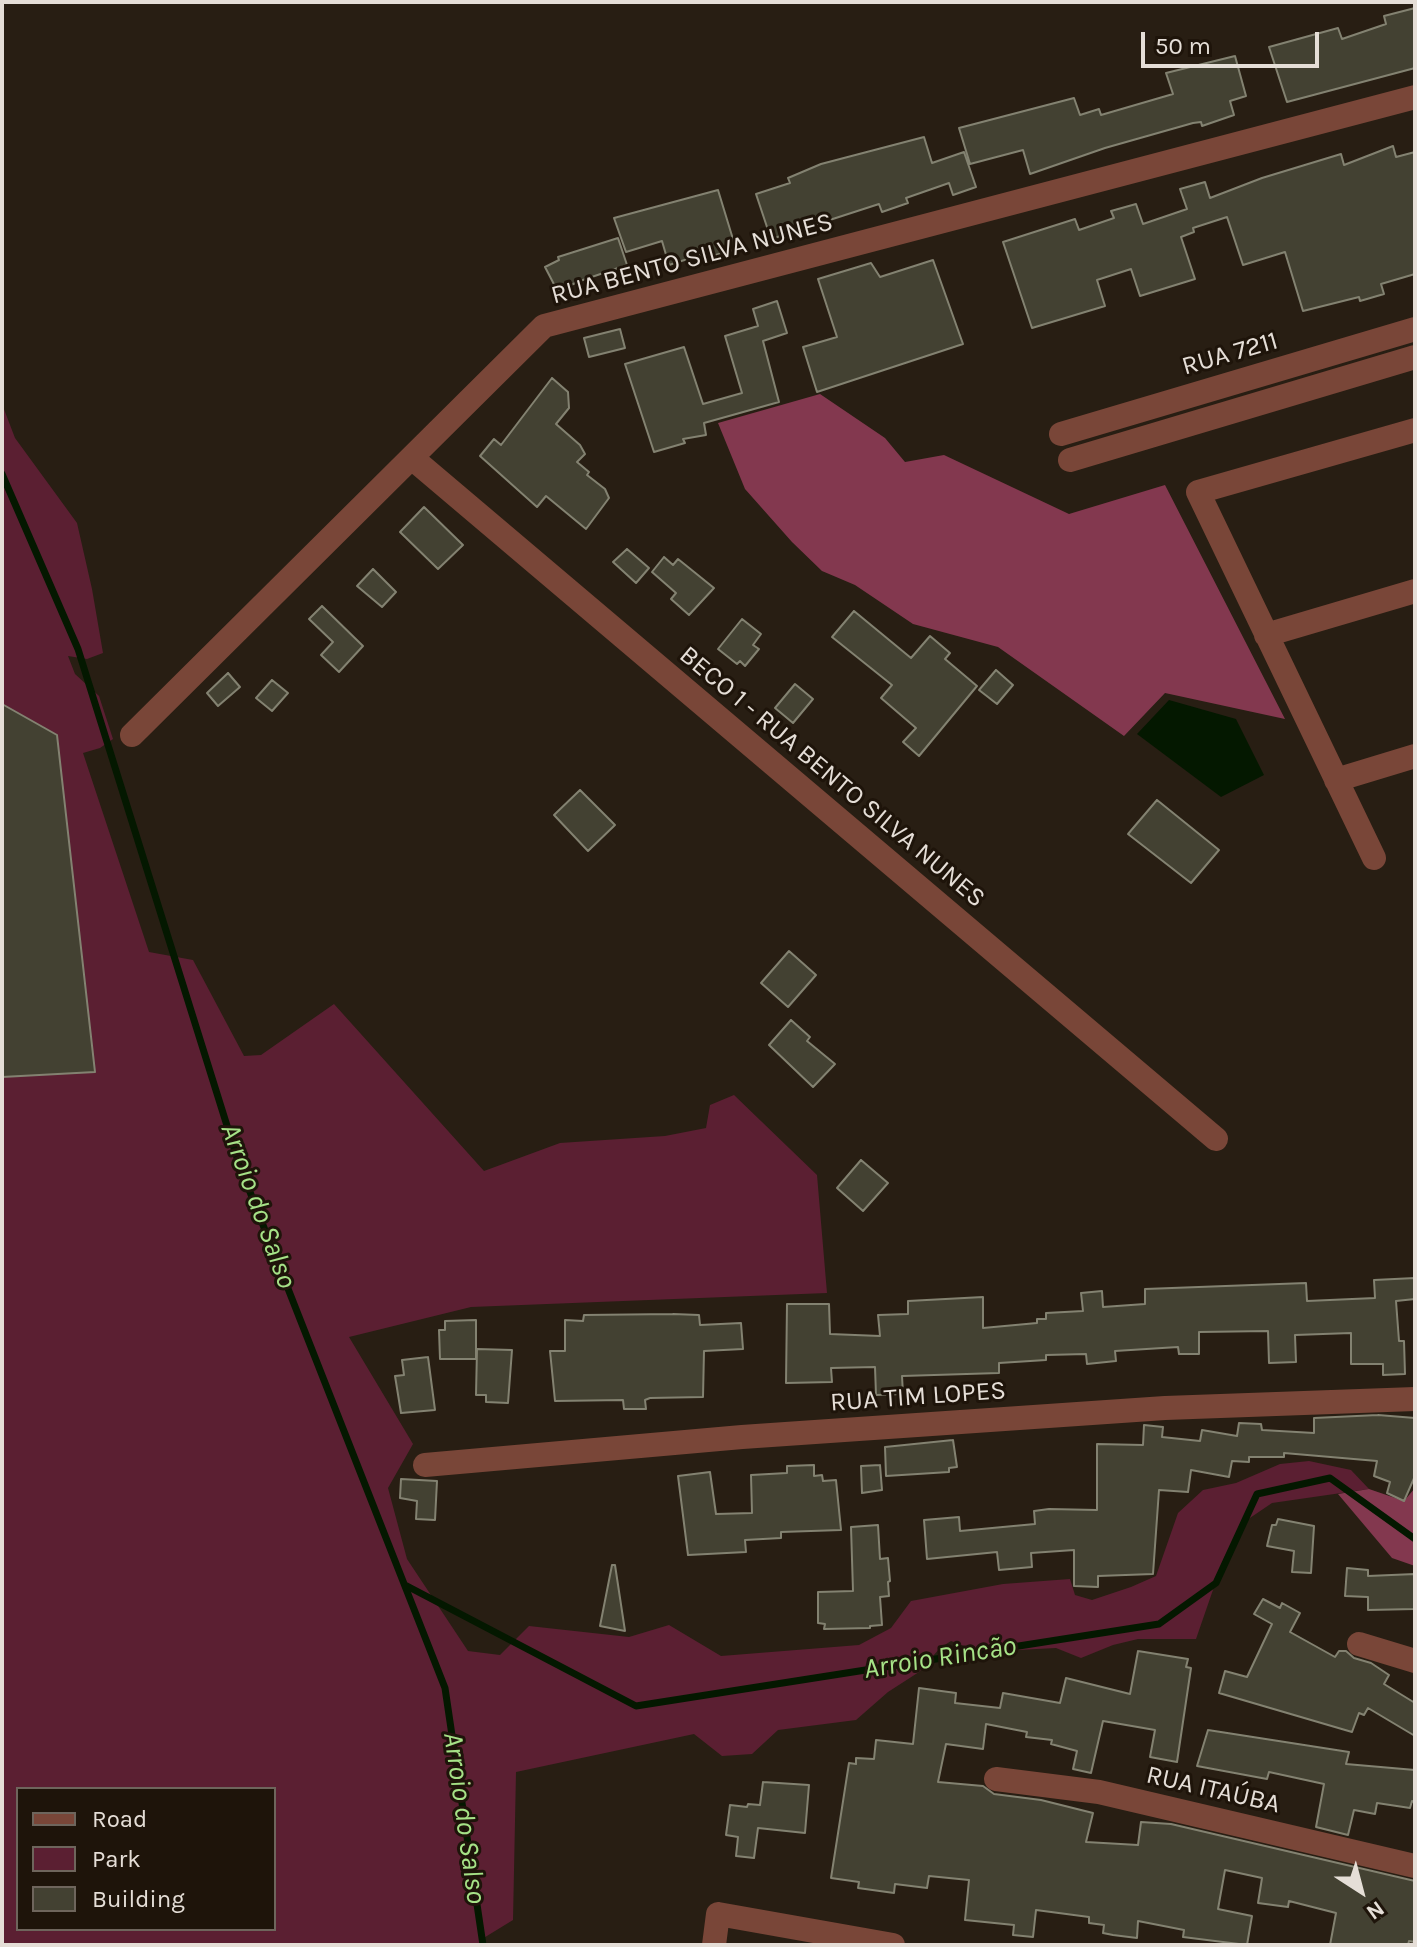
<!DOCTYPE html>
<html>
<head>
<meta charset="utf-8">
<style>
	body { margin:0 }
	#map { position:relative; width:1417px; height:1947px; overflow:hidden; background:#281e13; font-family:Karla,sans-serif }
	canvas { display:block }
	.frame { position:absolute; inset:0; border:4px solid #e5ded7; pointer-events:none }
	.legend { position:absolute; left:16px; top:1787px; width:260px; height:144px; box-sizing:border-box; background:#1e140a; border:2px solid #6e655c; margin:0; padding:10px 14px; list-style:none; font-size:24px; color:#e5ded7 }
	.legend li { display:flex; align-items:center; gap:16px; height:40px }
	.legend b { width:40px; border:2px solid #6e655c }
	.north { position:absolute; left:1321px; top:1851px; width:80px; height:80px; -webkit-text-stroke:6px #1e140a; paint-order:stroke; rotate:144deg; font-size:22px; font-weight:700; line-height:32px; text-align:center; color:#e5ded7 }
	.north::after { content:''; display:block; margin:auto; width:28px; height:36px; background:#e5ded7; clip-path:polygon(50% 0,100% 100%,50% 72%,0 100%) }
	.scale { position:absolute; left:1141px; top:32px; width:178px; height:36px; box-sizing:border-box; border:4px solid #e5ded7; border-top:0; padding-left:10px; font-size:24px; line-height:28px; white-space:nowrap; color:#e5ded7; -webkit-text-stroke:6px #1e140a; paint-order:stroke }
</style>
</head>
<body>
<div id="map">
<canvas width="1417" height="1947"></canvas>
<div class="frame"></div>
<ul class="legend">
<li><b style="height:10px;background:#794638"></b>Road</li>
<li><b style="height:22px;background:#5b1f32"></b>Park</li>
<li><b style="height:22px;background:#434132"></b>Building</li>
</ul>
<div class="north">N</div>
<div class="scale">50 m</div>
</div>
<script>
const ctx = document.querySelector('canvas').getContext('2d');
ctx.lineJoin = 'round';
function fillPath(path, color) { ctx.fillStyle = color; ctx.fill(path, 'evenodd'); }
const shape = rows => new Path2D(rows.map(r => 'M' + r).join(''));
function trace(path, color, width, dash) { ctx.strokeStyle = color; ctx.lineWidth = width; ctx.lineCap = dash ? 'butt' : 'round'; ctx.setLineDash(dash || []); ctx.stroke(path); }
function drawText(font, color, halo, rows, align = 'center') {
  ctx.font = font + ' Karla,sans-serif'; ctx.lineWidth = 6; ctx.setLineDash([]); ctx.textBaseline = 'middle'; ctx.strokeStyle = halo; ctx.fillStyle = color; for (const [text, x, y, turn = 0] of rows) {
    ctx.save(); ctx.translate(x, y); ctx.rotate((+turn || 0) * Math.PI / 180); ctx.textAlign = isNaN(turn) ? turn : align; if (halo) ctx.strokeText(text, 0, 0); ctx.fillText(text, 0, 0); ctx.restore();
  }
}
fillPath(shape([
	[2,404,15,438,77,523,92,589,103,653,87,659,68,656,75,674,99,696,113,739,100,748,83,753,149,952,193,960,244,1056,261,1055,334,1004,484,1171,560,1143,665,1136,706,1128,710,1105,734,1095,817,1175,827,1293,471,1307,349,1337,413,1444,388,1488,407,1559,468,1651,500,1655,529,1626,629,1637,669,1625,721,1656,859,1645,891,1628,911,1601,1003,1584,1070,1579,1075,1595,1092,1600,1131,1587,1156,1576,1178,1513,1203,1490,1236,1483,1280,1464,1309,1461,1351,1470,1369,1489,1272,1503,1244,1522,1224,1558,1196,1639,1138,1639,1113,1645,1081,1658,1056,1648,980,1652,951,1641,940,1648,919,1672,888,1692,856,1720,778,1730,752,1754,722,1756,694,1734,516,1772,513,1920,482,1939,483,1945,2,1945,2,1077,95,1072,57,735,2,704],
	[18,1789,274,1789,274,1929,18,1929]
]), '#5b1f32');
fillPath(shape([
	[820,394,885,438,905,462,944,455,1069,514,1165,485,1285,719,1165,693,1124,736,998,647,913,624,855,585,822,571,792,542,745,489,718,423],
	[1415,1488,1415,1566,1392,1558,1338,1494,1369,1489,1404,1501]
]), '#83384f');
fillPath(shape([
	[1169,700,1236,719,1264,775,1221,797,1137,734]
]), '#041800');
trace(shape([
	[2,474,78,649,239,1164,445,1688,483,1945],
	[405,1585,636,1706,1159,1624,1216,1583,1257,1494,1330,1478,1415,1539]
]), '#041800', 7);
const building = shape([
	[1415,8,1415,68,1287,102,1269,47,1338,28,1342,39,1386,24,1384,16,1415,8],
	[1235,56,1246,96,1230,101,1234,115,1202,126,1201,122,1193,123,1105,148,1030,174,1023,150,970,164,959,128,1074,98,1080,115,1099,109,1101,115,1173,94,1166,73,1235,56],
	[924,137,932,163,964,152,976,187,953,195,949,183,906,198,908,203,882,212,879,204,771,239,756,194,790,183,788,178,821,164,924,137],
	[1393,146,1396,157,1415,152,1415,274,1381,284,1384,294,1360,301,1359,297,1303,311,1285,252,1243,265,1227,217,1193,228,1194,232,1181,237,1195,279,1140,296,1131,269,1097,280,1105,306,1032,328,1003,242,1075,219,1079,230,1114,218,1111,211,1136,204,1143,224,1187,209,1180,189,1205,182,1210,198,1262,178,1341,154,1344,165,1393,146],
	[718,190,736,249,702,259,700,255,669,265,662,241,626,252,614,218,718,190],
	[618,238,627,265,577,282,558,292,545,267,559,260,558,257,618,238],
	[933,260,963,344,817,392,803,347,837,337,818,279,871,263,880,277,933,260],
	[777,301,787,333,763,341,779,402,704,423,706,435,683,439,685,443,654,452,625,364,684,347,703,404,742,393,725,336,758,326,753,309,777,301],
	[620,329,625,348,589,357,584,338,620,329],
	[552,378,568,392,569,408,556,424,580,445,585,454,577,462,589,472,587,475,605,489,609,498,586,529,546,496,537,507,480,456,494,439,501,445,552,378],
	[424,507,463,545,438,569,400,532,424,507],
	[627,549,649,568,636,583,613,562,627,549],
	[664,557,673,565,678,559,714,588,689,615,671,599,676,593,652,572,664,557],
	[373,569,396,592,382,607,357,586,373,569],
	[322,606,363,646,339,672,321,655,333,642,309,619,322,606],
	[854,611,911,658,930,636,950,653,945,659,977,686,919,756,903,742,916,728,881,698,892,685,832,637,854,611],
	[742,619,761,634,753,645,759,649,745,666,740,661,737,664,718,649,742,619],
	[996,670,1013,685,997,704,979,690,996,670],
	[228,673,240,687,218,706,207,693,228,673],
	[272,680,288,693,272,711,256,698,272,680],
	[795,684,813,699,793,723,775,708,795,684],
	[2,704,57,735,95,1072,2,1077,2,704],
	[580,790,615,825,588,851,554,815,580,790],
	[1157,800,1219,850,1191,883,1128,834,1157,800],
	[789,951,816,975,788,1007,761,983,789,951],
	[791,1020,810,1037,807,1041,835,1064,813,1087,769,1045,791,1020],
	[861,1160,888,1183,863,1211,837,1188,861,1160],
	[1415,1278,1415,1299,1396,1301,1399,1341,1404,1341,1405,1374,1383,1375,1383,1364,1351,1364,1351,1333,1295,1335,1296,1362,1269,1363,1268,1331,1199,1332,1199,1354,1179,1354,1178,1347,1115,1351,1116,1361,1087,1364,1086,1354,1046,1355,1046,1360,999,1363,999,1373,902,1376,903,1394,876,1395,875,1367,831,1368,832,1382,786,1383,787,1304,829,1304,830,1334,880,1336,878,1315,908,1314,908,1301,983,1297,983,1328,1037,1323,1037,1319,1046,1319,1046,1313,1083,1311,1081,1293,1102,1291,1103,1307,1145,1304,1145,1289,1306,1283,1307,1301,1375,1298,1374,1280,1415,1278],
	[673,1314,699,1315,700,1325,741,1323,743,1349,704,1351,703,1397,650,1398,645,1400,646,1409,624,1409,623,1400,555,1401,550,1351,565,1351,565,1320,583,1321,584,1315,673,1314],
	[476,1320,476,1359,440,1359,439,1330,445,1330,445,1321,476,1320],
	[477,1349,512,1350,508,1403,486,1402,486,1395,476,1395,477,1349],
	[428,1357,435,1410,401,1413,395,1376,404,1375,402,1360,428,1357],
	[1378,1415,1415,1418,1415,1476,1404,1501,1387,1493,1390,1482,1374,1476,1377,1461,1284,1453,1284,1457,1249,1457,1249,1462,1232,1461,1229,1477,1191,1470,1188,1492,1159,1490,1153,1574,1098,1576,1098,1587,1074,1586,1074,1550,1031,1553,1032,1567,999,1570,997,1552,927,1559,924,1520,959,1517,960,1531,1035,1524,1034,1511,1049,1509,1097,1510,1097,1444,1143,1445,1144,1425,1163,1427,1162,1437,1200,1441,1202,1430,1237,1436,1239,1423,1261,1424,1262,1430,1314,1433,1314,1418,1378,1415],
	[953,1440,957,1467,949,1468,949,1472,886,1476,885,1447,953,1440],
	[814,1465,814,1476,822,1475,823,1481,836,1480,841,1530,781,1532,781,1538,745,1540,746,1552,688,1555,678,1476,710,1472,716,1514,752,1513,751,1475,787,1473,787,1466,814,1465],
	[880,1465,882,1490,862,1493,861,1466,880,1465],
	[401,1479,437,1481,435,1520,416,1519,417,1501,400,1498,401,1479],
	[1278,1519,1314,1526,1311,1573,1292,1572,1294,1551,1267,1546,1272,1525,1276,1525,1278,1519],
	[878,1525,880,1559,888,1558,890,1581,888,1582,889,1596,880,1597,882,1625,870,1626,870,1628,824,1629,825,1624,818,1623,818,1592,853,1591,851,1527,878,1525],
	[612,1565,615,1565,625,1631,600,1626,612,1565],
	[1347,1568,1368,1570,1368,1576,1415,1574,1415,1609,1368,1610,1368,1597,1345,1596,1347,1568],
	[1263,1599,1280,1608,1282,1603,1300,1613,1290,1632,1335,1657,1339,1651,1346,1651,1354,1658,1371,1663,1389,1675,1384,1684,1415,1703,1415,1736,1368,1708,1364,1715,1359,1713,1352,1732,1219,1693,1225,1671,1247,1677,1272,1624,1254,1614,1263,1599],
	[1138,1651,1188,1659,1186,1667,1191,1668,1177,1762,1150,1757,1155,1730,1103,1721,1091,1773,1073,1769,1077,1751,1051,1744,1052,1740,1026,1737,1027,1732,986,1724,983,1749,946,1744,938,1782,983,1786,994,1794,1041,1800,1093,1813,1086,1842,1138,1845,1141,1822,1171,1824,1415,1881,1415,1942,1409,1941,1408,1945,1330,1945,1336,1913,1289,1901,1288,1907,1258,1903,1262,1878,1225,1870,1218,1909,1252,1916,1247,1945,1183,1937,1184,1930,1138,1921,1137,1938,1113,1935,1103,1933,1104,1925,1089,1923,1089,1917,1036,1910,1033,1937,1013,1935,1014,1925,965,1920,969,1880,929,1876,927,1888,895,1884,894,1893,858,1888,859,1882,831,1878,849,1763,856,1764,856,1758,874,1759,876,1740,913,1744,919,1688,956,1693,955,1703,1000,1708,1003,1693,1060,1703,1066,1678,1130,1694,1138,1651],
	[1208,1730,1349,1752,1346,1764,1415,1770,1415,1802,1412,1801,1410,1808,1377,1803,1375,1814,1354,1810,1348,1835,1316,1827,1324,1784,1269,1772,1267,1779,1197,1766,1208,1730],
	[763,1782,809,1785,805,1833,758,1828,754,1858,736,1856,738,1837,726,1835,730,1805,747,1807,748,1804,760,1805,763,1782]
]);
fillPath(building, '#434132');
trace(building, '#838271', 2);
trace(shape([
	[1061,434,1415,329],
	[412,458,1216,1139],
	[1070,460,1415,357],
	[1266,635,1415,591],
	[132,735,544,326,1415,97],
	[1336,780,1415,756],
	[1374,858,1198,492,1415,430],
	[425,1465,742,1437,1165,1408,1415,1399],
	[1359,1644,1415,1661],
	[996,1779,1099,1792,1415,1866],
	[714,1945,718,1914,893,1945]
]), '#794638', 24);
drawText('26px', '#e5ded7', '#1e140a', [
	["RUA BENTO SILVA NUNES",692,259,-15],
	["RUA 7211",1230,354,-16],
	["BECO 1 - RUA BENTO SILVA NUNES",832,777,40],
	["RUA TIM LOPES",918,1397,-4],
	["RUA ITAÚBA",1213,1790,13]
]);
drawText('italic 28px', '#a6e287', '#1e140a', [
	["Arroio do Salso",258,1206,70],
	["Arroio Rincão",940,1658,-9],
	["Arroio do Salso",464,1818,82]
]);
</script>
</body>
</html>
